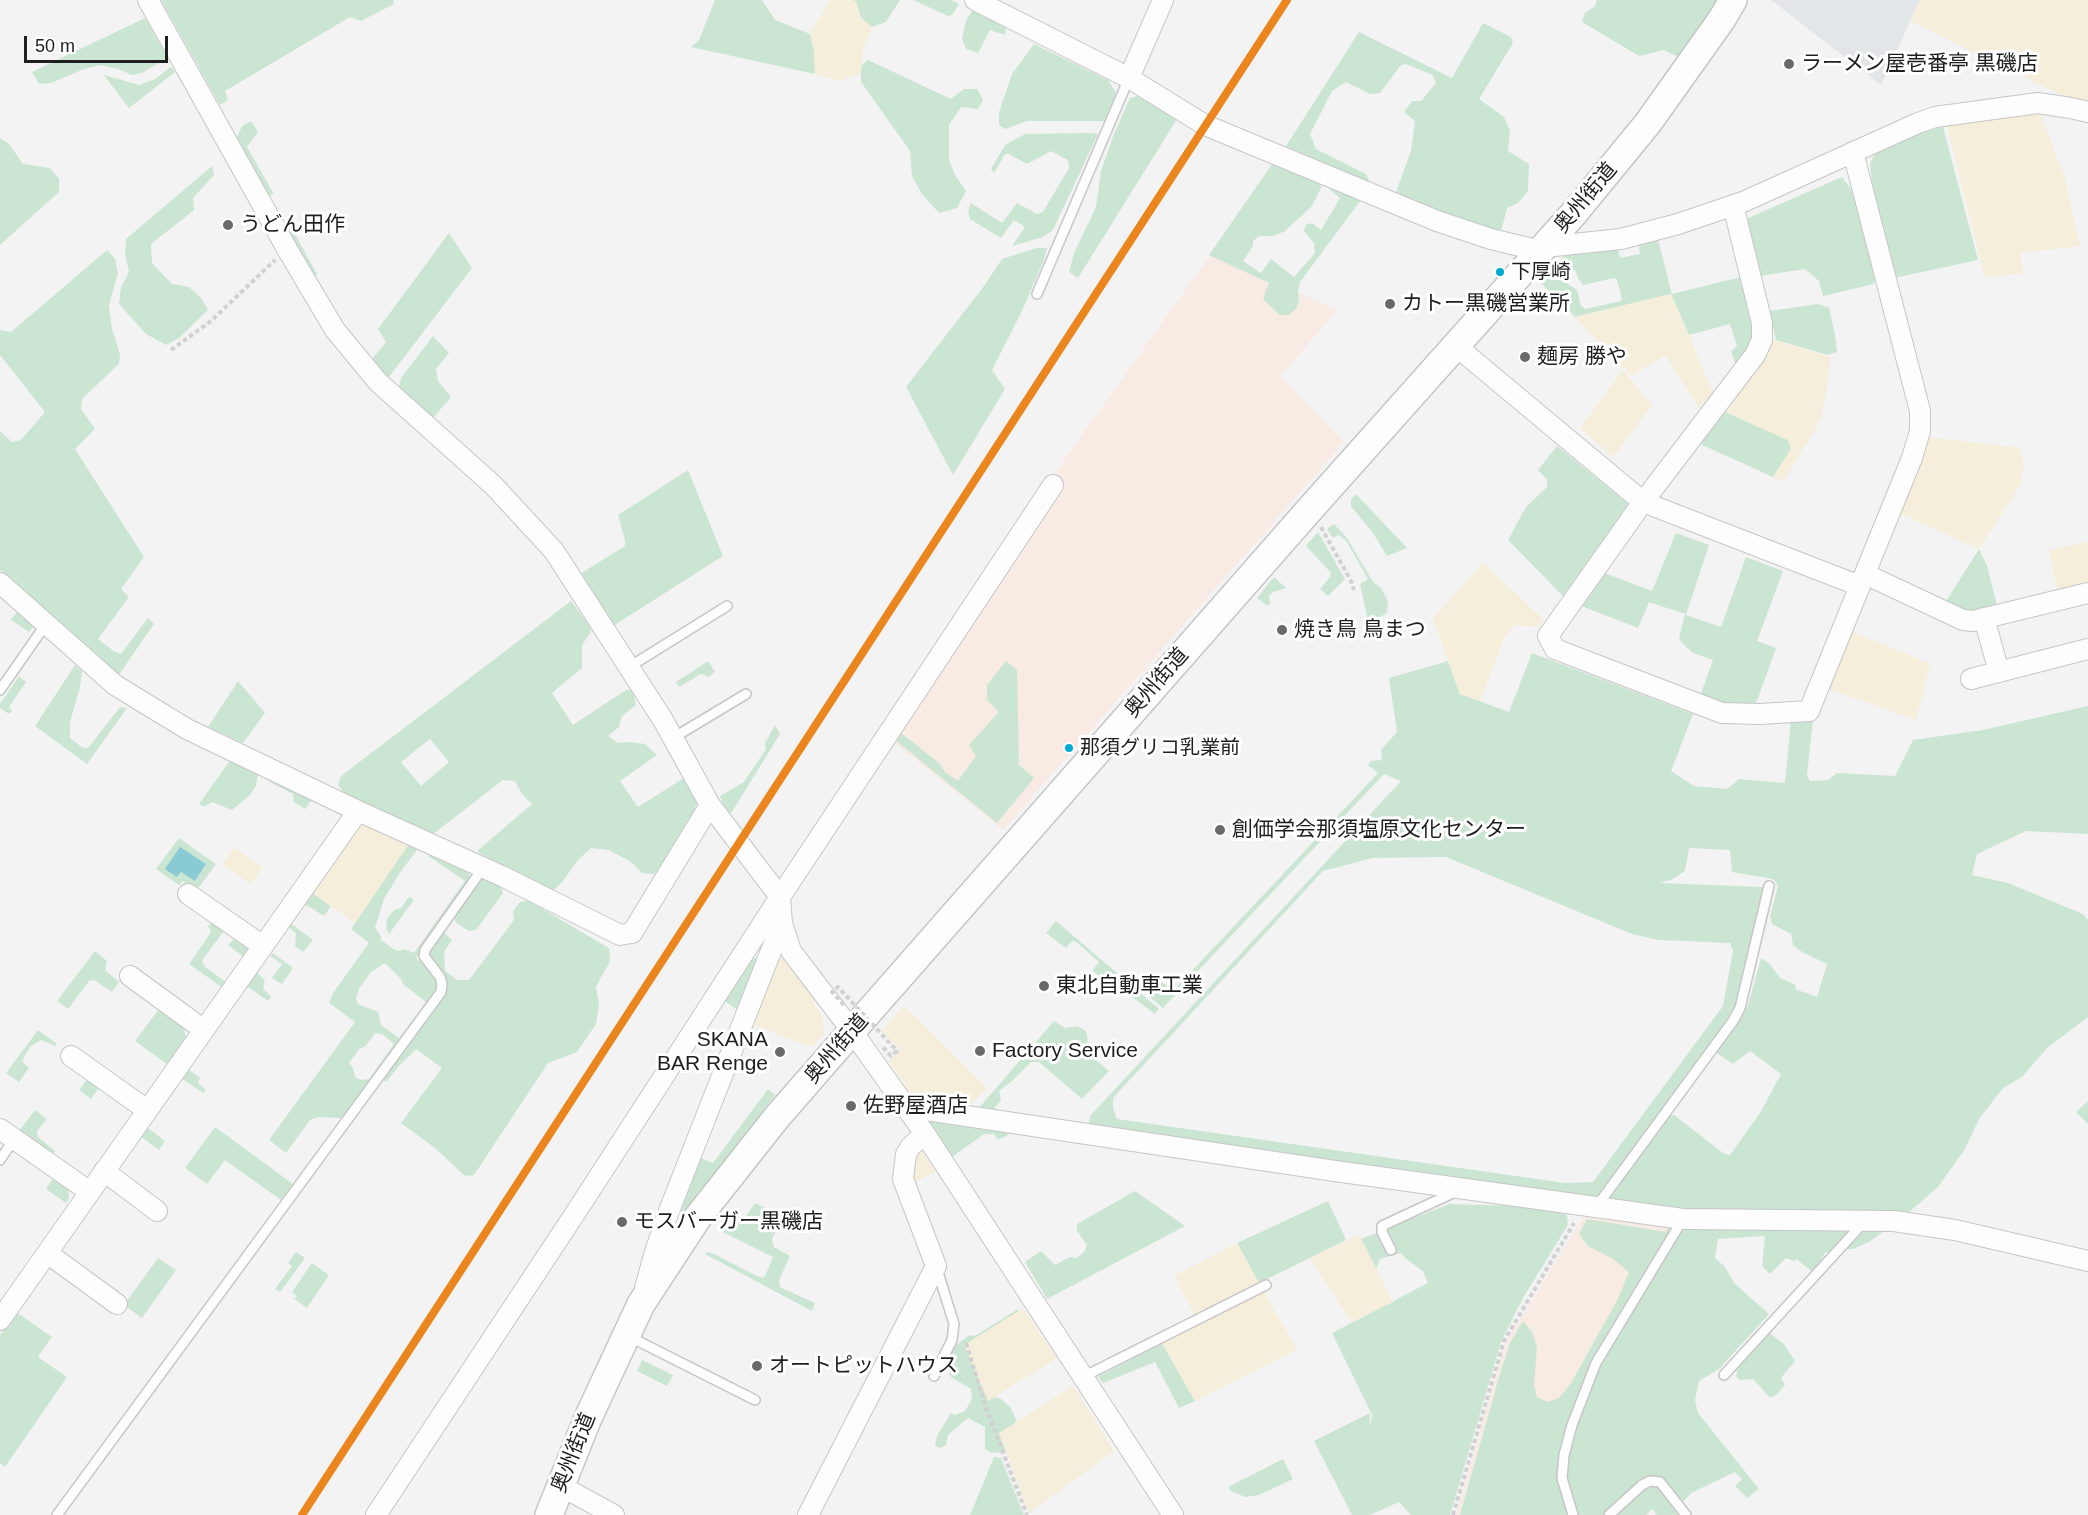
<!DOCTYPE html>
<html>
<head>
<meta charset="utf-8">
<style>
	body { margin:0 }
	#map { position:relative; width:2088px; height:1515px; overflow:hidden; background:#f3f3f4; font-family:Arial,sans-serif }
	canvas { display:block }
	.scale { position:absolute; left:24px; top:36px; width:144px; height:27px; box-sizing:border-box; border:3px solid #1e1e1e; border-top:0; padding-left:8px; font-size:18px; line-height:21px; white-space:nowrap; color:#1e1e1e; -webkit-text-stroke:4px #fff; paint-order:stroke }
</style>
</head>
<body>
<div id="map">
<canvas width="2088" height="1515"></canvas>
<div class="scale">50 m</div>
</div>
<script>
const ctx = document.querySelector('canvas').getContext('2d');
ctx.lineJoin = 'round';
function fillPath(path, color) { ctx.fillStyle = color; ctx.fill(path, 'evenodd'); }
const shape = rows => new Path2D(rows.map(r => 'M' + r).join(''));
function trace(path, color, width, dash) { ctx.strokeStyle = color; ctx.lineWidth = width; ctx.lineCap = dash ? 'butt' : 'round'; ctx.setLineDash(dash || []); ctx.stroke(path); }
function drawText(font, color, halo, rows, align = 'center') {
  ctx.font = font + ' Arial,"Noto Sans JP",sans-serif'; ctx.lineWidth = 6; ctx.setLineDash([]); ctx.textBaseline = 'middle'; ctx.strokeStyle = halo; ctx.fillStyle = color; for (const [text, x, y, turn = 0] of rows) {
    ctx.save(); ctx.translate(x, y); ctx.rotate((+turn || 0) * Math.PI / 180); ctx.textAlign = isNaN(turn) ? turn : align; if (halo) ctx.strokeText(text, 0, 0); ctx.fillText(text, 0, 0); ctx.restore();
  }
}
fillPath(shape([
	[1771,0,1920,0,1881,85]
]), '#e2e6e9');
fillPath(shape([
	[1211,254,1338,310,1280,376,1344,442,1003,830,891,740,1065,482,1055,473],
	[1585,1215,1672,1226,1566,1515,1456,1515,1506,1342]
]), '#f7ebe4');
fillPath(shape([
	[161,0,393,0,394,4,361,21,350,17,225,91,228,100,220,105],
	[715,0,762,0,775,20,810,34,814,51,815,74,691,47,699,40],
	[853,0,900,0,886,22,872,27,861,18,856,2],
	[913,0,951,0,959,4,952,15,948,16],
	[1597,0,1721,0,1690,53,1676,56,1664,50,1639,56,1582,22,1585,13,1595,6],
	[973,9,1006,26,1005,35,990,30,978,53,966,49,962,38,966,21],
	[145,18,166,55,164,60,142,73,132,75,118,69,101,65,84,69,51,83,39,84,32,72],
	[1483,23,1511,37,1513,43,1479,99,1504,117,1510,131,1508,151,1529,164,1528,191,1518,203,1507,208,1502,228,1496,233,1486,232,1396,192,1411,151,1415,121,1404,112,1412,101,1421,101,1436,83,1433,75,1406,64,1401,65,1380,93,1370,94,1346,82,1332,91,1310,134,1316,149,1366,174,1371,185,1286,146,1359,32,1452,78],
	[1034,44,1108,80,1116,93,1105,121,1027,121,1005,129,999,125,999,112,1012,74],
	[868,60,951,99,964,89,977,89,983,100,978,109,961,107,949,125,949,160,955,175,966,191,957,208,939,213,921,193,912,176,910,151,861,82,861,66],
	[171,67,175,72,129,108,104,75,139,85,155,79],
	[1146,94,1182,111,1078,278,1069,272,1074,253,1096,207,1101,171,1114,134,1130,98],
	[251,121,258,132,247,147,274,194,269,196,236,140,242,126],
	[1943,127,1978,260,1894,278,1875,205,1870,164,1875,153,1922,131],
	[1089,133,1098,134,1053,230,1043,237,1012,246,1025,227,1014,220,1001,238,970,219,968,211,971,203,1002,223,1017,203,1037,214,1043,212,1069,168,1068,160,1051,151,1027,164,1009,154,1005,154,994,173,991,169,1005,145,1025,134],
	[0,138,9,144,23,164,50,168,59,179,59,192,0,245],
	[1277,157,1321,179,1321,188,1312,206,1285,231,1274,236,1259,236,1253,241,1253,246,1243,261,1261,273,1271,259,1294,277,1315,253,1314,243,1304,231,1306,225,1312,223,1321,230,1340,198,1329,189,1333,184,1363,197,1300,282,1298,290,1299,301,1296,309,1288,315,1280,315,1263,299,1269,283,1209,255],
	[212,166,214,175,193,198,194,210,151,244,152,263,172,284,189,287,202,299,208,310,179,338,166,345,146,334,119,304,121,287,129,272,125,254,126,239],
	[1842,177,1851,189,1860,216,1875,278,1874,284,1823,296,1819,281,1805,269,1760,276,1746,219],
	[290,225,317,274,313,277,284,229],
	[449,233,472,268,389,377,371,360,386,342,378,329],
	[1657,236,1672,294,1741,277,1756,332,1755,344,1736,366,1731,351,1737,346,1730,324,1689,335,1671,294,1575,317,1542,284,1551,273,1577,290,1581,306,1586,309,1621,301,1622,298,1617,280,1614,278,1583,285,1578,278,1575,270,1566,271,1558,262,1568,252,1617,245,1620,258,1640,254,1638,241],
	[1036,248,1047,248,1044,260,1022,311,992,370,1005,389,953,475,906,387,984,286,1002,259],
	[107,250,115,259,118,273,109,305,112,329,120,354,119,364,82,399,81,409,95,429,75,449,144,557,121,589,129,597,98,639,115,652,121,654,148,618,154,624,118,676,0,570,0,431,12,442,21,440,45,412,0,355,0,330,11,332],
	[1818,304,1829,308,1835,335,1837,352,1828,355,1776,340,1770,311],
	[433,336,449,353,436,369,438,381,451,397,433,418,399,387,401,378],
	[1723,411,1788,440,1791,449,1773,477,1700,444],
	[1557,446,1627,503,1629,512,1564,597,1508,540,1526,507,1547,487,1547,480,1538,470],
	[688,470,723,556,610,628,580,574,625,546,625,540,618,515],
	[1356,494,1407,548,1387,556,1373,533,1351,506,1351,499],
	[1334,524,1347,538,1373,582,1381,588,1388,601,1387,613,1374,620,1368,621,1360,584,1368,579,1347,542,1339,535,1333,538,1327,529],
	[1318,532,1345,579,1328,596,1320,589,1330,577,1331,573,1306,546],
	[1676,533,1709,545,1686,615,1721,627,1746,557,1783,571,1757,641,1776,648,1758,698,1753,707,1731,707,1700,696,1713,660,1693,653,1682,643,1679,638,1685,614,1649,602,1638,628,1579,605,1602,572,1652,591],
	[1979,549,1987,566,1997,605,1973,611,1964,611,1945,603],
	[1274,577,1286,588,1273,592,1269,596,1270,602,1268,606,1257,598],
	[571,601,590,626,591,632,582,645,582,668,552,693,573,725,626,690,633,689,636,705,622,716,619,727,608,736,618,743,630,742,645,744,657,755,620,781,638,807,684,778,697,802,692,819,662,866,654,874,642,873,631,862,609,850,591,848,578,860,563,881,554,890,541,890,477,851,532,804,522,794,515,781,503,780,433,834,362,803,344,793,338,785,341,776],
	[430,739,449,762,421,786,401,762],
	[18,610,31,621,33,627,29,632,11,620],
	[1532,653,1693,714,1671,771,1694,786,1727,789,1739,779,1785,783,1791,720,1813,720,1807,775,1810,781,1828,780,1837,773,1895,776,1913,740,1983,730,2088,706,2088,834,2026,831,1977,854,1972,875,2008,883,2083,914,2088,920,2088,1017,2047,1048,2022,1077,2003,1088,1979,1119,1965,1149,1938,1187,1908,1213,1869,1242,1853,1249,1836,1249,1825,1253,1819,1263,1811,1271,1797,1259,1794,1261,1786,1258,1770,1274,1762,1266,1765,1236,1718,1239,1715,1258,1725,1267,1734,1283,1769,1314,1719,1369,1699,1381,1695,1400,1698,1413,1759,1489,1747,1498,1735,1486,1742,1479,1735,1472,1691,1493,1683,1502,1666,1483,1662,1493,1678,1515,1657,1515,1652,1509,1646,1515,1460,1515,1501,1370,1510,1343,1523,1321,1532,1332,1537,1348,1534,1385,1537,1397,1548,1402,1559,1398,1571,1383,1617,1301,1629,1272,1613,1259,1588,1246,1579,1234,1587,1219,1666,1232,1669,1227,1607,1212,1610,1194,1669,1116,1674,1115,1723,1153,1730,1155,1760,1113,1781,1074,1750,1051,1733,1064,1715,1052,1741,1018,1748,1005,1761,958,1770,964,1780,978,1796,985,1795,989,1817,997,1827,964,1802,952,1793,945,1791,934,1772,924,1770,916,1778,886,1773,879,1732,872,1730,850,1689,848,1685,871,1671,880,1659,883,1764,887,1735,1005,1728,1019,1593,1202,1088,1129,1090,1116,1401,781,1384,774,1163,1008,1150,997,1162,982,1173,991,1378,773,1368,765,1371,761,1382,760,1381,750,1397,732,1389,678,1448,661,1460,694,1509,712],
	[1446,857,1632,934,1659,940,1730,943,1733,951,1723,1006,1593,1182,1565,1183,1117,1119,1113,1109,1113,1098,1323,871,1372,858],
	[708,661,715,672,709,677,701,674,679,687,676,682],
	[1006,661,1017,670,1019,765,1034,778,997,823,894,739,900,732,940,764,945,772,958,781,976,756,969,745,999,712,987,700,987,685],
	[75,665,82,671,80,687,70,722,70,738,83,748,88,748,120,707,127,708,87,764,35,726],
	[19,676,26,682,9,707,12,711,9,714,0,708,0,704],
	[238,681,265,713,243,743,208,727],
	[775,725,780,734,732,812,727,813,720,796,744,782,766,749,765,743],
	[232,758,256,770,258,775,256,786,250,795,232,810,212,802,204,807,199,804],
	[274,777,314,797,305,809,294,802,293,794,270,782],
	[179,838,216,864,196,891,183,881,179,885,156,869],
	[206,864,195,881,181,871],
	[410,842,416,846,417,850,401,871,384,899,375,928,381,936,381,940,395,950,399,951,405,949,414,953,465,881,428,856,435,853,467,869,470,877,416,958,434,974,444,991,428,955,429,950,443,932,452,940,444,952,445,971,457,980,469,980,514,920,513,911,520,902,529,901,609,948,610,961,596,987,599,1005,596,1024,577,1052,548,1063,474,1175,465,1176,435,1148,401,1123,442,1068,416,1049,398,1067,386,1082,382,1079,362,1091,341,1118,318,1117,310,1120,286,1153,269,1140,355,1022,329,1003,333,993,369,943,351,929],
	[385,963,401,979,403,984,426,1002,399,1038,381,1025,378,1012,358,1004,356,999,359,989,371,972],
	[375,1033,382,1034,394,1044,369,1079,361,1080,355,1077,353,1068,349,1063,360,1048,365,1047],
	[481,879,488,879,501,886,503,893,476,930,469,931,456,923,454,916],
	[311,892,331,906,324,916,303,903],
	[409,897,414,900,389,934,386,928,387,919,394,910,401,908],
	[1056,921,1159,1009,1155,1014,1113,983,1106,981,1092,971,1099,962,1075,941,1071,942,1066,948,1046,933],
	[212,922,224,931,202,960,204,966,227,983,223,988,189,964,210,934,211,930,208,927],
	[289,922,313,940,303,952,295,946,296,933,286,925],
	[235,937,247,946,249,953,245,958,228,945],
	[95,951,107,961,105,970,119,982,112,992,94,980,89,981,68,1009,57,1001],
	[273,953,293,968,282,984,272,978,282,964,270,956],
	[754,958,761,961,738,1010,720,998,742,965],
	[256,972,265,980,263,988,271,997,268,1001,245,985],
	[159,1009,184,1027,186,1038,167,1064,135,1041],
	[1054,1021,1065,1028,1077,1026,1086,1031,1088,1041,1084,1050,1109,1071,1082,1099,1039,1062,1031,1062,1011,1082,999,1091,1001,1100,992,1111,978,1109],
	[38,1030,57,1044,55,1046,41,1040,30,1047,22,1061,29,1068,19,1082,6,1073],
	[188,1069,200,1078,198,1083,206,1090,203,1093,181,1078],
	[88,1078,100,1086,91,1099,79,1090],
	[768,1089,775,1095,690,1207,680,1214,678,1212,684,1196,701,1158,713,1163],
	[2088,1101,2088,1124,2076,1112],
	[35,1110,47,1119,37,1131,38,1137,55,1151,51,1157,19,1131],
	[935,1117,1005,1129,1008,1135,998,1140,994,1134,984,1134,952,1157,929,1122],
	[147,1127,165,1141,159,1150,140,1136],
	[215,1127,293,1184,281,1200,225,1160,207,1184,185,1168],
	[54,1177,68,1187,69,1199,66,1203,46,1189],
	[1135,1191,1185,1226,1047,1299,1025,1262,1041,1251,1055,1265,1070,1257,1077,1258,1084,1252,1087,1245,1077,1231,1077,1224],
	[1328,1201,1346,1240,1259,1283,1237,1243],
	[755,1203,769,1210,772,1217,781,1222,772,1239,774,1247,790,1256,779,1280,780,1287,815,1303,812,1311,705,1254,707,1252,714,1254,759,1277,764,1278,773,1257,723,1232,732,1216,743,1221],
	[1449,1204,1514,1206,1557,1211,1567,1215,1568,1225,1523,1298,1501,1342,1450,1515,1411,1515,1399,1502,1370,1515,1352,1515,1314,1441,1370,1413,1370,1429,1372,1415,1332,1333,1428,1283,1423,1271,1406,1259,1401,1253,1380,1259,1376,1269,1361,1239],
	[296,1252,305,1258,280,1292,275,1289,292,1266,288,1263],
	[158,1258,176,1270,142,1318,124,1305],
	[312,1263,329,1275,307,1308,294,1299,297,1296,292,1292],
	[1018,1309,1021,1315,990,1395,1001,1399,1010,1407,1015,1417,1018,1427,1013,1448,999,1453,990,1452,985,1449,985,1427,968,1418,948,1435,946,1445,941,1448,935,1446,937,1436,951,1413,955,1415,965,1411,972,1399,971,1389,951,1377,948,1370,947,1363,955,1346,963,1340,970,1335,975,1336],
	[16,1312,52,1337,38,1357,67,1377,5,1467,0,1463,0,1335],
	[1769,1333,1783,1343,1795,1361,1781,1378,1785,1385,1776,1395,1770,1398,1753,1379,1739,1380,1736,1376,1739,1366],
	[1162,1343,1195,1401,1179,1408,1155,1362,1103,1383,1098,1377],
	[642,1360,673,1375,667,1386,637,1371],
	[994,1457,1001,1458,1024,1515,970,1515],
	[1283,1459,1293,1479,1259,1495,1245,1497,1231,1491,1228,1487]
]), '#cbe5d3');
fillPath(shape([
	[830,0,853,0,856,2,861,18,872,27,863,49,861,73,839,81,815,74,814,51,810,34],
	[1920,0,2088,0,2088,103,2057,93,1910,21],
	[2039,111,2064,175,2080,246,2021,253,2023,273,1985,278,1947,126],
	[1671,294,1713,393,1699,408,1665,355,1632,376,1575,317],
	[1773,340,1831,357,1822,417,1783,482,1773,477,1791,449,1788,440,1723,411],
	[1623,370,1652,405,1613,457,1580,428],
	[1928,437,2020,448,2024,465,2020,485,1979,549,1899,513],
	[2088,542,2088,586,2058,593,2049,550],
	[1483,563,1544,620,1539,625,1530,627,1515,625,1504,638,1480,701,1460,694,1433,618],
	[1851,631,1930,664,1916,720,1828,689],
	[371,824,410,842,355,923,311,892,359,826],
	[234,848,263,867,251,884,222,865],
	[778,959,787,961,803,982,822,1017,824,1034,812,1047,754,1025],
	[904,1006,987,1088,965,1110,916,1101,889,1061,901,1050,881,1031],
	[921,1150,935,1172,910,1184,912,1155],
	[1359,1235,1393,1302,1351,1322,1310,1258],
	[1237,1243,1259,1283,1195,1316,1174,1276],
	[1264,1292,1297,1350,1195,1401,1162,1343],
	[1023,1308,1057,1358,988,1401,964,1345],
	[1073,1386,1114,1451,1029,1513,999,1433]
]), '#f4eeda');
fillPath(shape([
	[180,847,206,864,195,881,181,872,177,877,165,869]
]), '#89cad5');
const lane = shape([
	[1037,294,1129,78],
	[629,667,727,606],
	[0,690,46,624],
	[673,738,746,694],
	[0,1160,14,1139],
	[1597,1206,1733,1021,1740,1008,1769,886],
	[1391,1250,1382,1232,1382,1226,1455,1192],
	[628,1336,755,1400],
	[1724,1375,1864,1222],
	[934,1376,952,1340,954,1324,937,1269],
	[1083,1377,1266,1285],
	[57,1515,441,992,442,984,440,977,424,956,425,950,483,868],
	[1573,1515,1562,1478,1564,1455,1572,1425,1596,1363,1683,1219],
	[1609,1515,1642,1485,1650,1481,1660,1482,1686,1515]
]);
const street = shape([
	[148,0,287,249,335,330,378,382,493,485,554,551,663,720,710,805,780,897,782,923,791,951,852,1031,925,1134,1173,1515],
	[975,0,1129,78,1205,125,1437,221,1491,239,1541,251],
	[1129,78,1163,0],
	[1733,205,1762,323,1762,340,1755,355,1643,502,1548,636,1555,649,1722,713,1760,714,1809,711,1912,458,1920,431,1920,411,1853,152],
	[1545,247,1621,239,1678,224,1743,202,1918,123,1935,117,2038,103,2071,108,2088,112],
	[1456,346,1643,502,1860,586],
	[1865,574,1963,620,1973,621,2088,593],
	[0,583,115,685,187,729,358,811,504,877,620,935,632,933,710,805],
	[1984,618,1999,672],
	[1971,679,2088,649],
	[188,894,263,946],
	[130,976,204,1030],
	[71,1056,147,1110],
	[906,1107,1335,1171,1683,1219,1894,1221,1955,1230,2088,1261],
	[0,1129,90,1192],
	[104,1171,157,1211],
	[47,1253,117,1304],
	[645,1288,655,1252,669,1211,782,923],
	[0,1320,358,811],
	[561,1486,614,1515],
	[376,1515,578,1209,780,897,1053,485],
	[808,1515,936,1266,903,1179,906,1154,911,1146,925,1134]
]);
const secondary = shape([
	[549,1515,588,1418,641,1304,698,1217,777,1117,852,1031,1311,508,1575,212,1648,123,1722,19,1733,0]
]);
trace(lane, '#c6c6c6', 12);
trace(street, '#c6c6c6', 22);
trace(secondary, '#c6c6c6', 30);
trace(shape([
	[171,350,211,321,275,260],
	[1321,527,1351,581,1354,590],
	[966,1343,986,1408,1027,1515],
	[1453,1515,1504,1341,1574,1223]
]), '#d1d1d1', 4, [4.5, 3]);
trace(lane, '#fdfdfd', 9);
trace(street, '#fdfdfd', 20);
trace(secondary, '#fdfdfd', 27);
trace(shape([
	[844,1005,832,992,838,987,897,1051,891,1056,881,1045]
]), '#d1d1d1', 4, [4.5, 3]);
trace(shape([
	[302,1515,1287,0]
]), '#eb861e', 8);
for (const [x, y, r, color] of [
	[1789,64,6,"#696969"],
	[228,225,6,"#696969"],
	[1500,272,5,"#00a9ce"],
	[1390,304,6,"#696969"],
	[1525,357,6,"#696969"],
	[1282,630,6,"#696969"],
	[1069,748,5,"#00a9ce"],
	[1220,830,6,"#696969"],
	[1044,986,6,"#696969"],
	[980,1051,6,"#696969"],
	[780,1052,6,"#696969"],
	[851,1106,6,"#696969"],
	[622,1222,6,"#696969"],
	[757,1366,6,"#696969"]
]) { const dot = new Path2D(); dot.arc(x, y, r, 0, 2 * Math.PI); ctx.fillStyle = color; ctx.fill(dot); trace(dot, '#fff', 2); }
drawText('20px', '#1e1e1e', '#fff', [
	["下厚崎",1511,272],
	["那須グリコ乳業前",1080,748]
], 'left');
drawText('21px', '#1e1e1e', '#fff', [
	["ラーメン屋壱番亭 黒磯店",1801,64],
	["うどん田作",240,225],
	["カトー黒磯営業所",1402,304],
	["麺房 勝や",1537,357],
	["焼き鳥 鳥まつ",1294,630],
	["創価学会那須塩原文化センター",1232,830],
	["東北自動車工業",1056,986],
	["SKANA",768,1040,"right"],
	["BAR Renge",768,1064,"right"],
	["Factory Service",992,1051],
	["佐野屋酒店",863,1106],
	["モスバーガー黒磯店",634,1222],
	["オートピットハウス",769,1366]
], 'left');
drawText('21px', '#1e1e1e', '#fff', [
	["奥州街道",1586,198,-50],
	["奥州街道",1157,683,-49],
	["奥州街道",837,1049,-49],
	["奥州街道",574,1453,-68]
]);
</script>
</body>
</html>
